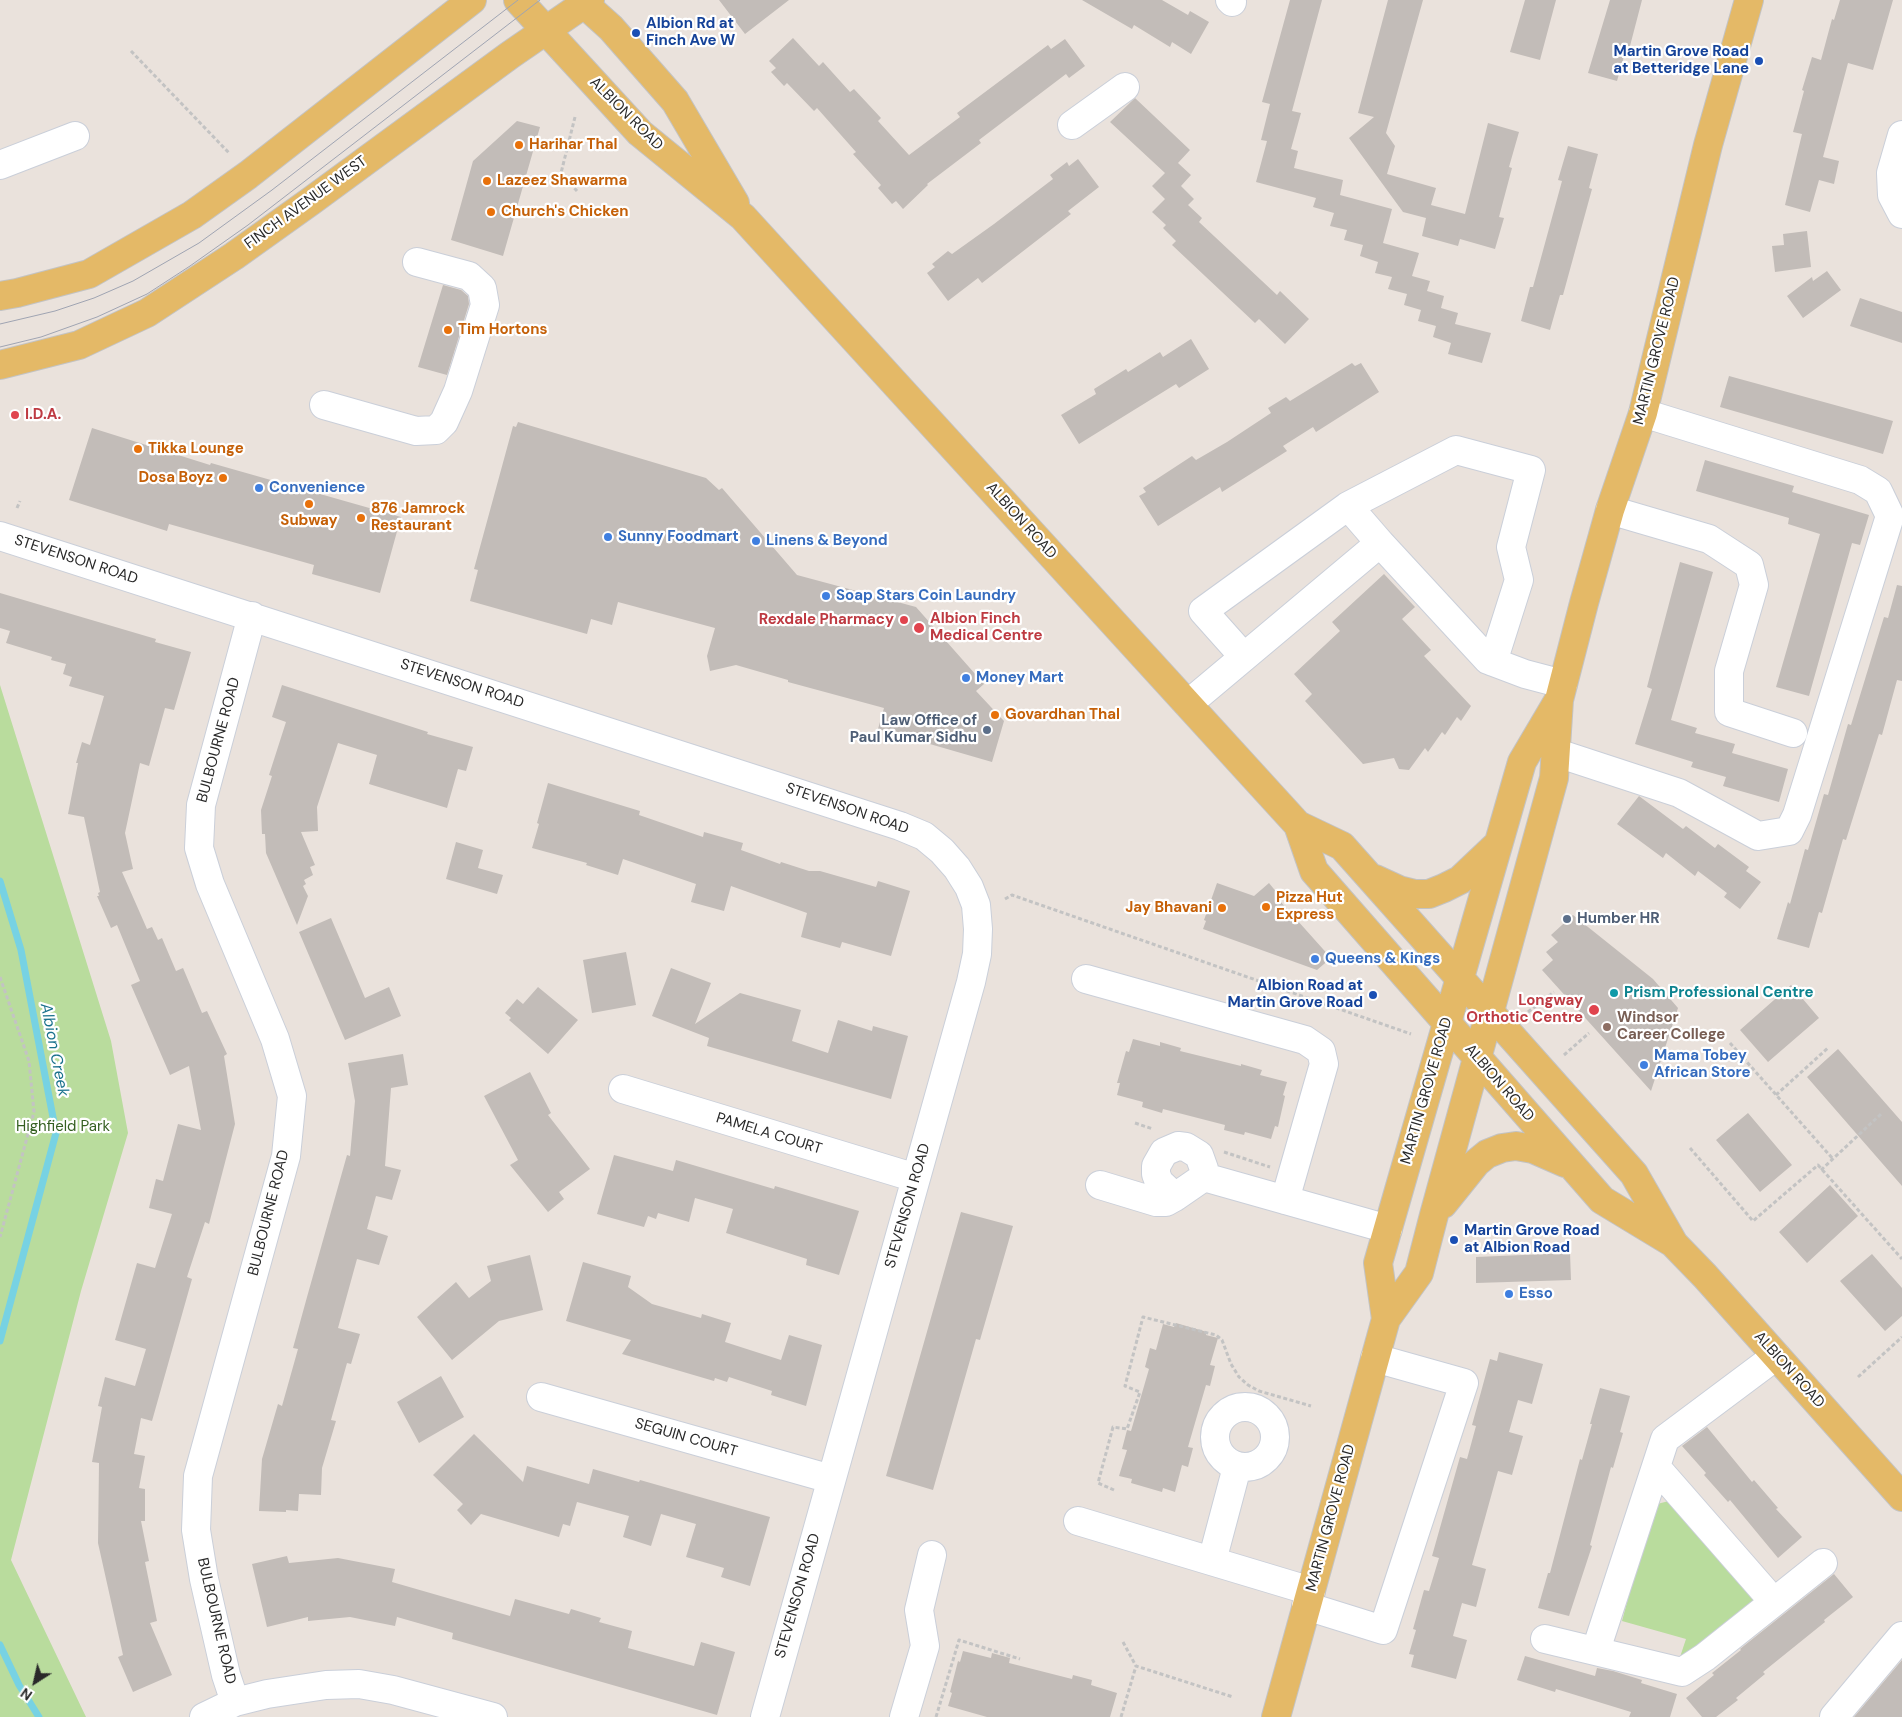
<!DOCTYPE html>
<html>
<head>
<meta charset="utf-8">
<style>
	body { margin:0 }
	#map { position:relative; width:1902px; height:1717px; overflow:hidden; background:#eae2dc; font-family:"DM Sans",sans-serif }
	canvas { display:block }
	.north { position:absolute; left:10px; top:1657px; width:50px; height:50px; -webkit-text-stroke:4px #fff; paint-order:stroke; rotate:215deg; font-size:14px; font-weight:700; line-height:20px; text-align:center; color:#292929 }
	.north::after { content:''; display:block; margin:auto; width:18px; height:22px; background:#292929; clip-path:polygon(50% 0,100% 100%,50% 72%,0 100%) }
</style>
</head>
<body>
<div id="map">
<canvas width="1902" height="1717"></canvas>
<div class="north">N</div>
</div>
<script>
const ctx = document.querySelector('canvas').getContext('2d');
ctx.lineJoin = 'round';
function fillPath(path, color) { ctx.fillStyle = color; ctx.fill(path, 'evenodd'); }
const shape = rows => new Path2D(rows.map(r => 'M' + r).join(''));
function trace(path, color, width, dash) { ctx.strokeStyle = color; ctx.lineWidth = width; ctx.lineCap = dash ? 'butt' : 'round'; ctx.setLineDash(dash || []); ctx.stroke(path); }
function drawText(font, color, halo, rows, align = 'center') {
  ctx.font = font + ' "DM Sans",sans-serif'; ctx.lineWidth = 4.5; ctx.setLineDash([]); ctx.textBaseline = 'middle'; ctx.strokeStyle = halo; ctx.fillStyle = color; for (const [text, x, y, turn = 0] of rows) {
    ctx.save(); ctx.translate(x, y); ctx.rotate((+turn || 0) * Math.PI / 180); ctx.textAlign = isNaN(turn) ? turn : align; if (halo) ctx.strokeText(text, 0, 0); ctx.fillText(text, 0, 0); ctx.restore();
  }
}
fillPath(shape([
	[0,685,111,1041,128,1133,81,1291,11,1560,86,1717,0,1717],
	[1669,1501,1756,1602,1696,1652,1680,1657,1686,1639,1622,1621,1653,1505]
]), '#b9dc9d');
trace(shape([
	[0,881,21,950,56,1133,0,1341],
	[0,1645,19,1685,39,1717]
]), '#77d2e3', 7);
fillPath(shape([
	[719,0,789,0,745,34],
	[1082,0,1162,0,1188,15,1190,11,1209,22,1191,54,1172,42,1170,47,1134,25,1132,29],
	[1290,0,1322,0,1292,111,1301,113,1291,149,1298,151,1294,168,1343,180,1340,195,1392,209,1383,243,1419,253,1412,276,1430,281,1427,291,1444,296,1441,308,1458,313,1455,324,1491,333,1482,363,1448,354,1451,343,1433,337,1436,326,1418,321,1421,310,1404,305,1407,294,1388,289,1392,277,1375,273,1378,262,1360,256,1363,245,1344,240,1347,230,1330,226,1334,213,1313,207,1316,198,1256,182,1267,141,1261,140,1270,104,1262,102],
	[1388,0,1423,0,1386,133,1395,146,1387,174,1436,188,1431,205,1465,214,1488,123,1519,132,1509,167,1512,168,1499,217,1504,218,1495,249,1460,239,1458,246,1422,236,1426,218,1403,212,1349,138,1374,117,1358,113],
	[1525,0,1556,0,1540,60,1510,52],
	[1610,0,1642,0,1630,46,1627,46,1617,81,1588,73],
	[1840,0,1893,0,1873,70,1848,63,1823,157,1839,161,1834,184,1819,180,1810,212,1785,205,1802,134,1793,132,1804,91,1802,90,1812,57,1821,60,1832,19,1834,20],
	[793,38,819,66,823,62,850,92,854,89,881,118,878,121,909,155,960,117,957,113,1048,45,1051,49,1065,39,1085,66,1069,78,1066,74,979,140,981,143,927,184,928,185,903,209,896,201,892,204,878,188,881,185,853,154,856,152,817,108,814,111,787,83,784,86,771,72,776,68,769,61],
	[1135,98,1190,150,1178,163,1191,175,1181,186,1194,199,1188,205,1202,218,1199,222,1277,295,1280,291,1309,319,1285,344,1259,319,1255,323,1172,245,1176,241,1163,228,1166,225,1152,212,1165,199,1152,186,1165,173,1110,122],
	[517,121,540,127,503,256,451,240,473,161],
	[1568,146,1598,154,1589,188,1592,189,1563,295,1560,295,1550,330,1521,321,1530,287,1533,287,1562,181,1558,180],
	[1078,159,1099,187,1068,211,1071,214,982,283,978,278,948,301,927,273,935,267,932,264,948,251,952,254,994,224,1053,179,1050,175,1067,162,1069,166],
	[1807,231,1811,267,1775,272,1772,246,1784,245,1783,234],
	[1827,271,1841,290,1803,318,1787,296,1812,277,1813,281],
	[443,285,461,290,468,296,469,304,447,375,418,367],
	[1860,298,1902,312,1902,343,1850,326],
	[1191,339,1209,369,1179,388,1176,384,1079,444,1061,415,1096,394,1094,389,1126,369,1128,372,1160,352,1163,357],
	[1352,363,1355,366,1361,363,1379,392,1316,432,1313,427,1283,446,1287,451,1222,492,1220,487,1158,526,1139,496,1146,492,1143,488,1192,456,1196,460,1227,442,1271,413,1268,408,1286,397,1290,401],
	[1729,376,1893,421,1883,454,1720,407],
	[518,422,706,478,719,490,722,488,797,575,916,607,984,684,976,691,1004,721,992,762,878,729,884,708,788,682,788,680,736,665,710,671,707,656,715,628,618,602,612,625,591,619,587,634,470,601,478,570,474,569,513,426,516,427],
	[92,428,210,465,211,463,401,517,380,593,312,574,314,565,169,524,167,531,69,500],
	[1705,460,1794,486,1792,492,1869,515,1860,545,1852,543,1809,696,1776,687,1820,534,1788,524,1789,518,1696,491],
	[1680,562,1713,572,1671,720,1697,728,1695,733,1735,744,1732,753,1788,769,1779,802,1723,786,1726,777,1691,767,1693,762,1635,744,1652,689,1647,687],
	[1384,574,1415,607,1402,619,1431,650,1424,656,1471,706,1461,721,1457,717,1445,735,1442,732,1428,752,1425,748,1409,770,1399,769,1394,758,1363,764,1305,701,1312,694,1294,674,1340,631,1332,622],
	[1897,585,1902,586,1902,681,1897,680,1882,735,1879,734,1846,840,1843,839,1822,913,1819,912,1809,948,1777,939,1788,902,1790,904,1805,849,1808,850,1824,794,1828,795,1848,724,1851,725,1884,617,1888,618],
	[0,593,156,639,155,642,191,652,174,710,165,708,149,766,140,763,125,833,133,869,122,872,147,929,152,927,158,940,162,938,176,971,183,968,202,1013,207,1011,227,1054,224,1056,235,1124,209,1224,205,1222,187,1277,192,1279,152,1421,141,1418,134,1454,145,1456,139,1488,145,1489,145,1521,141,1521,149,1561,145,1562,157,1621,150,1623,172,1675,133,1692,118,1657,123,1655,98,1543,99,1463,92,1462,102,1407,98,1406,105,1377,135,1386,146,1349,115,1340,137,1263,155,1268,172,1214,149,1208,156,1179,163,1181,178,1124,201,1130,189,1066,170,1075,131,985,140,981,117,925,111,928,97,896,99,896,98,893,100,892,84,817,68,814,78,763,76,763,82,742,90,745,104,696,69,686,72,677,63,674,66,664,51,660,52,657,6,643,10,631,0,628],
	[282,685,428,732,427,734,473,747,466,771,458,769,447,808,369,784,377,755,338,743,317,807,318,831,301,832,315,865,310,867,313,875,304,880,306,884,303,886,308,896,297,925,266,853,265,834,262,834,261,810,272,776,269,775,286,722,272,717],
	[548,783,640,811,639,815,703,837,704,832,743,843,741,850,780,864,781,862,809,871,820,871,876,887,878,881,910,891,891,956,842,942,840,948,801,937,807,913,731,886,724,911,691,902,696,884,623,859,618,875,586,865,587,863,532,848,539,824,537,823],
	[1639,796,1683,829,1686,826,1715,848,1718,844,1749,867,1746,871,1761,882,1740,909,1724,897,1727,893,1698,871,1695,876,1666,853,1663,858,1617,824],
	[456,842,483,850,478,868,503,875,497,894,446,879],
	[1217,883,1254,896,1269,883,1282,899,1280,901,1331,958,1317,970,1203,929,1206,921,1204,920],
	[1573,915,1653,979,1678,1008,1651,1091,1542,970,1553,960,1546,952,1558,942,1551,935],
	[331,918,365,998,389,987,401,1016,345,1040,299,932],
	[626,952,636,1005,592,1013,583,960],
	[671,968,711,983,695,1024,740,993,801,1010,792,1041,828,1053,838,1020,872,1031,873,1026,908,1036,891,1099,707,1046,709,1038,652,1016],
	[1791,985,1819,1018,1768,1062,1740,1030],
	[538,987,578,1020,548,1054,509,1020,511,1018,505,1013,517,999,523,1004],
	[1133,1039,1160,1046,1160,1042,1181,1048,1180,1051,1241,1066,1241,1064,1262,1070,1260,1075,1287,1082,1283,1095,1285,1096,1278,1127,1275,1126,1271,1139,1245,1132,1244,1135,1224,1130,1225,1125,1163,1109,1162,1113,1142,1107,1143,1102,1117,1095,1120,1083,1117,1083,1126,1051,1129,1052],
	[1838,1049,1902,1122,1902,1186,1807,1077],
	[403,1054,408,1085,391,1088,385,1166,401,1170,392,1200,376,1196,367,1229,388,1236,379,1265,357,1259,338,1328,360,1334,351,1364,347,1363,331,1420,336,1421,322,1468,321,1495,299,1494,298,1511,286,1510,286,1512,259,1511,262,1459,278,1404,282,1406,298,1349,293,1348,307,1297,347,1155,350,1156,355,1101,348,1063],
	[530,1072,551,1113,548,1115,590,1169,559,1192,564,1199,548,1212,510,1165,518,1160,484,1096],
	[1748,1113,1792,1165,1760,1192,1716,1140],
	[614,1155,673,1171,676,1160,774,1189,775,1186,859,1211,839,1275,806,1265,807,1259,726,1233,733,1209,695,1198,689,1222,658,1213,656,1219,648,1216,644,1227,597,1214],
	[1830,1185,1858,1216,1807,1263,1779,1232],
	[961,1212,1013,1226,980,1340,976,1339,933,1490,886,1476],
	[1570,1253,1571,1280,1476,1283,1476,1257],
	[1872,1254,1902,1288,1902,1316,1885,1331,1840,1281],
	[530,1255,543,1310,499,1321,452,1360,417,1317,456,1282,469,1298,491,1281,487,1266],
	[583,1262,631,1276,628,1287,652,1304,701,1318,702,1314,731,1323,725,1342,781,1360,789,1335,822,1345,806,1406,771,1395,772,1391,729,1377,727,1382,715,1378,714,1381,622,1354,631,1340,566,1321],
	[1176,1323,1207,1332,1206,1335,1218,1338,1210,1365,1215,1366,1210,1386,1206,1385,1188,1447,1193,1448,1188,1467,1182,1465,1175,1492,1163,1488,1162,1492,1131,1483,1132,1479,1119,1476,1127,1450,1122,1449,1127,1430,1131,1431,1149,1369,1145,1367,1150,1348,1156,1350,1163,1324,1174,1327],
	[1499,1352,1543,1364,1532,1404,1518,1400,1509,1432,1523,1436,1512,1475,1498,1471,1472,1565,1486,1569,1476,1607,1462,1603,1453,1636,1467,1640,1456,1679,1411,1667,1414,1655,1409,1654,1416,1630,1413,1629,1424,1590,1429,1591,1439,1558,1432,1556,1460,1457,1467,1459,1476,1426,1472,1425,1490,1359,1497,1361],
	[441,1376,464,1417,419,1443,397,1402],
	[1600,1388,1630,1396,1620,1432,1623,1433,1613,1468,1611,1467,1590,1545,1592,1546,1569,1616,1538,1608,1548,1573,1550,1573,1580,1459,1582,1460,1592,1424,1590,1424],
	[1707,1427,1752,1482,1754,1480,1778,1508,1776,1509,1802,1537,1778,1558,1730,1500,1728,1502,1704,1475,1706,1473,1682,1446],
	[474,1434,523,1482,527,1466,589,1484,593,1469,639,1482,640,1480,770,1517,750,1586,721,1577,724,1568,686,1557,696,1524,661,1514,651,1546,623,1537,629,1516,577,1502,570,1526,563,1524,559,1537,481,1514,471,1525,457,1510,463,1504,433,1475],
	[287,1556,289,1563,338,1558,395,1569,392,1582,510,1616,515,1599,569,1614,571,1609,601,1618,599,1622,632,1631,628,1648,694,1666,701,1642,735,1652,717,1715,452,1639,453,1633,397,1617,395,1626,350,1617,308,1621,308,1617,267,1627,252,1564],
	[1834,1574,1853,1597,1824,1620,1825,1622,1763,1672,1765,1674,1736,1698,1738,1700,1716,1717,1702,1717,1686,1698,1714,1675,1712,1673,1741,1650,1740,1649],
	[963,1651,991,1658,992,1653,1010,1658,1009,1663,1072,1679,1073,1675,1092,1680,1091,1685,1117,1693,1110,1717,987,1717,948,1706,952,1693,950,1692,958,1661,960,1662],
	[1525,1656,1595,1676,1597,1668,1613,1671,1642,1680,1641,1683,1677,1694,1670,1717,1629,1717,1631,1712,1556,1689,1555,1692,1517,1680],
	[1902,1660,1902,1717,1854,1717]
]), '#c2bcb8');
const minor = shape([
	[1230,0,1232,2],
	[1072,125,1125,87],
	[1902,135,1891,173,1892,195,1902,214],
	[0,165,75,136],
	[324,405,416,431,436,430,444,422,458,391,485,305,482,288,469,276,417,262],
	[1348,506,1456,450,1531,470,1511,547,1519,580,1493,662],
	[1610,510,1709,539,1749,565,1754,585,1729,671,1729,712,1793,733],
	[0,536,900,826,924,836,942,851,957,868,969,887,976,905,978,929,977,954,971,982,765,1717],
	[1244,657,1203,611,1348,506,1380,543],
	[1188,704,1380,543,1488,660,1525,674,1563,684],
	[1557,753,1679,793,1758,836,1789,831,1797,815,1890,516,1878,491,1860,480,1643,413],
	[1086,979,1305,1040,1321,1051,1324,1064,1285,1200],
	[623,1089,916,1178],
	[1204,1177,1388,1229],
	[1100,1185,1156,1202,1166,1202,1175,1197,1204,1177,1204,1169,1199,1155,1186,1147,1178,1146,1164,1152,1156,1166,1156,1174,1159,1182,1175,1197],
	[541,1397,831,1479],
	'1215 1437a30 30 0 1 1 60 0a30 30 0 1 1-60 0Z',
	[1656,1467,1774,1602],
	[1078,1521,1311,1591],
	[1212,1561,1237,1467],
	[1306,1606,1383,1630,1464,1383,1375,1358],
	[1545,1639,1682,1672,1705,1657,1823,1563],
	[1596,1650,1665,1439,1776,1356],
	[235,1702,226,1675,204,1579,196,1530,198,1476,286,1156,292,1096,275,1039,210,884,199,848,201,805,252,616],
	[204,1717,235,1702,267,1694,326,1685,359,1684,393,1690,493,1717],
	[904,1717,925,1646,919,1610,932,1555],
	[1834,1717,1902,1636]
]);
const major = shape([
	[518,0,640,133,743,217,1298,825,1342,846,1634,1174,1674,1244,1705,1276,1902,1497],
	[580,0,611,28,675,101,735,203],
	[0,296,17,293,89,274,192,215,248,175,472,0],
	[0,365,79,345,147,313,234,256,311,201,510,55,590,0],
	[1298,825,1314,871,1602,1200,1673,1243],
	[1375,879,1399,890,1415,894,1429,894,1444,888,1460,880,1497,845],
	[1443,1204,1476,1163,1487,1154,1502,1148,1516,1146,1533,1149,1565,1163],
	[1386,1319,1378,1263,1522,762,1558,701],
	[1276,1717,1386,1319,1419,1273,1434,1215,1554,778,1559,700,1584,603,1610,510,1643,413,1708,145,1749,0]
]);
trace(minor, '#cacfd9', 30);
trace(major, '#c3c3c3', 30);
trace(shape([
	[131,51,230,154],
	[575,117,561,173,577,191],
	[17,508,20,501],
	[1005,899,1012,895,1411,1034],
	[0,977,29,1061,34,1112,0,1237],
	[1528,1012,1554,992],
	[1730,1043,1833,1159],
	[1564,1055,1589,1033],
	[1776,1095,1829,1047],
	[1135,1123,1153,1129],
	[1690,1148,1753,1221,1818,1165,1902,1259],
	[1224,1152,1270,1167],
	[1821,1170,1881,1114],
	[1858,1377,1902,1337],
	[1114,1490,1098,1483,1113,1427,1127,1429,1140,1392,1125,1386,1143,1317,1216,1335,1222,1340,1231,1364,1239,1377,1248,1385,1259,1391,1311,1406],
	[1123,1642,1136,1666,1233,1697],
	[936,1717,959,1640,1020,1659],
	[1121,1717,1136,1666]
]), '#c3c3c3', 3, [4, 2.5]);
trace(minor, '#fff', 28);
trace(major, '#e4b967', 28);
trace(shape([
	[0,324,55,311,94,298,133,281,199,243,272,190,518,0],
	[0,347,41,337,97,317,147,294,190,266,248,225,540,0]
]), '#9fa4b2', 1);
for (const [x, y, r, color] of [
	[636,33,5,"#1a4fb4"],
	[1759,61,5,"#1a4fb4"],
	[519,145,5,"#e8710a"],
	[487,181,5,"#e8710a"],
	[491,212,5,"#e8710a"],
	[448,330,5,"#e8710a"],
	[15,415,5,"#e0444e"],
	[138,449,5,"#e8710a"],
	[223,478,5,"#e8710a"],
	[259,488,5,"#3f7fe0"],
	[309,504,5,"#e8710a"],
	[361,518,5,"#e8710a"],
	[608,537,5,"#3f7fe0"],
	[756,541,5,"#3f7fe0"],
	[826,596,5,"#3f7fe0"],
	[904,620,5,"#e0444e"],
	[919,628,6,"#e0444e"],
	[966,678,5,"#3f7fe0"],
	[995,715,5,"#e8710a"],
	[987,730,5,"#5c6f8a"],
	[1266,907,5,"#e8710a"],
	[1222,908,5,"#e8710a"],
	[1567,919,5,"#5c6f8a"],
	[1315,959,5,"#3f7fe0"],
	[1614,993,5,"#0f9aa8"],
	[1373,995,5,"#1a4fb4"],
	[1594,1010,6,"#e0444e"],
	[1607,1027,5,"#8d6e63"],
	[1644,1065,5,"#3f7fe0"],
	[1454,1240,5,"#1a4fb4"],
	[1509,1294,5,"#3f7fe0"]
]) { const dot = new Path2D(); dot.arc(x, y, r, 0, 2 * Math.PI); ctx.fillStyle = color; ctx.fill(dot); trace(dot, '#fff', 2); }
drawText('bold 15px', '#164399', '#fff', [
	["Albion Rd at",646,24],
	["Finch Ave W",646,41],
	["Martin Grove Road",1749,52,"right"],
	["at Betteridge Lane",1749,69,"right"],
	["Albion Road at",1363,986,"right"],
	["Martin Grove Road",1363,1003,"right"],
	["Martin Grove Road",1464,1231],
	["at Albion Road",1464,1248]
], 'left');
drawText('15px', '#292929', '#fff', [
	["ALBION ROAD",626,114,45],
	["FINCH AVENUE WEST",306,203,-36],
	["MARTIN GROVE ROAD",1657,351,-76],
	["ALBION ROAD",1021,521,48],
	["STEVENSON ROAD",76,560,18],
	["STEVENSON ROAD",462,684,18],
	["BULBOURNE ROAD",219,740,-75],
	["STEVENSON ROAD",847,809,19],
	["ALBION ROAD",1499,1083,49],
	["MARTIN GROVE ROAD",1427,1091,-74],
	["PAMELA COURT",769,1134,17],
	["STEVENSON ROAD",908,1206,-74],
	["BULBOURNE ROAD",269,1213,-76],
	["ALBION ROAD",1789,1370,48],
	["SEGUIN COURT",686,1438,16],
	["MARTIN GROVE ROAD",1331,1518,-75],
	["STEVENSON ROAD",798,1596,-74],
	["BULBOURNE ROAD",216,1621,77]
]);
drawText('bold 15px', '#c56008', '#fff', [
	["Harihar Thal",529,145],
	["Lazeez Shawarma",497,181],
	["Church's Chicken",501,212],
	["Tim Hortons",458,330],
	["Tikka Lounge",148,449],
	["Dosa Boyz",213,478,"right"],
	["876 Jamrock",371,509],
	["Restaurant",371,526],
	["Subway",309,521,"center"],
	["Govardhan Thal",1005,715],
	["Pizza Hut",1276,898],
	["Express",1276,915],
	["Jay Bhavani",1212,908,"right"]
], 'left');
drawText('bold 15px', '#be3a42', '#fff', [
	["I.D.A.",25,415],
	["Albion Finch",930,619],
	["Medical Centre",930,636],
	["Rexdale Pharmacy",894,620,"right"],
	["Longway",1583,1001,"right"],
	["Orthotic Centre",1583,1018,"right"]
], 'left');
drawText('bold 15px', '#366cbe', '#fff', [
	["Convenience",269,488],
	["Sunny Foodmart",618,537],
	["Linens & Beyond",766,541],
	["Soap Stars Coin Laundry",836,596],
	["Money Mart",976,678],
	["Queens & Kings",1325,959],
	["Mama Tobey",1654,1056],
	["African Store",1654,1073],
	["Esso",1519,1294]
], 'left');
drawText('bold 15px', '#4e5e75', '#fff', [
	["Law Office of",977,721],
	["Paul Kumar Sidhu",977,738],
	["Humber HR",1577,919,"left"]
], 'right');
drawText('bold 15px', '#0d838f', '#fff', [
	["Prism Professional Centre",1624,993]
], 'left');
drawText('bold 15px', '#785e54', '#fff', [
	["Windsor",1617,1018],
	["Career College",1617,1035]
], 'left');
drawText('15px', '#345f20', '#fff', [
	["Highfield Park",63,1127]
]);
drawText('italic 16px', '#19718d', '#fff', [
	["Albion Creek",54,1050,79]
]);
</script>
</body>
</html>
